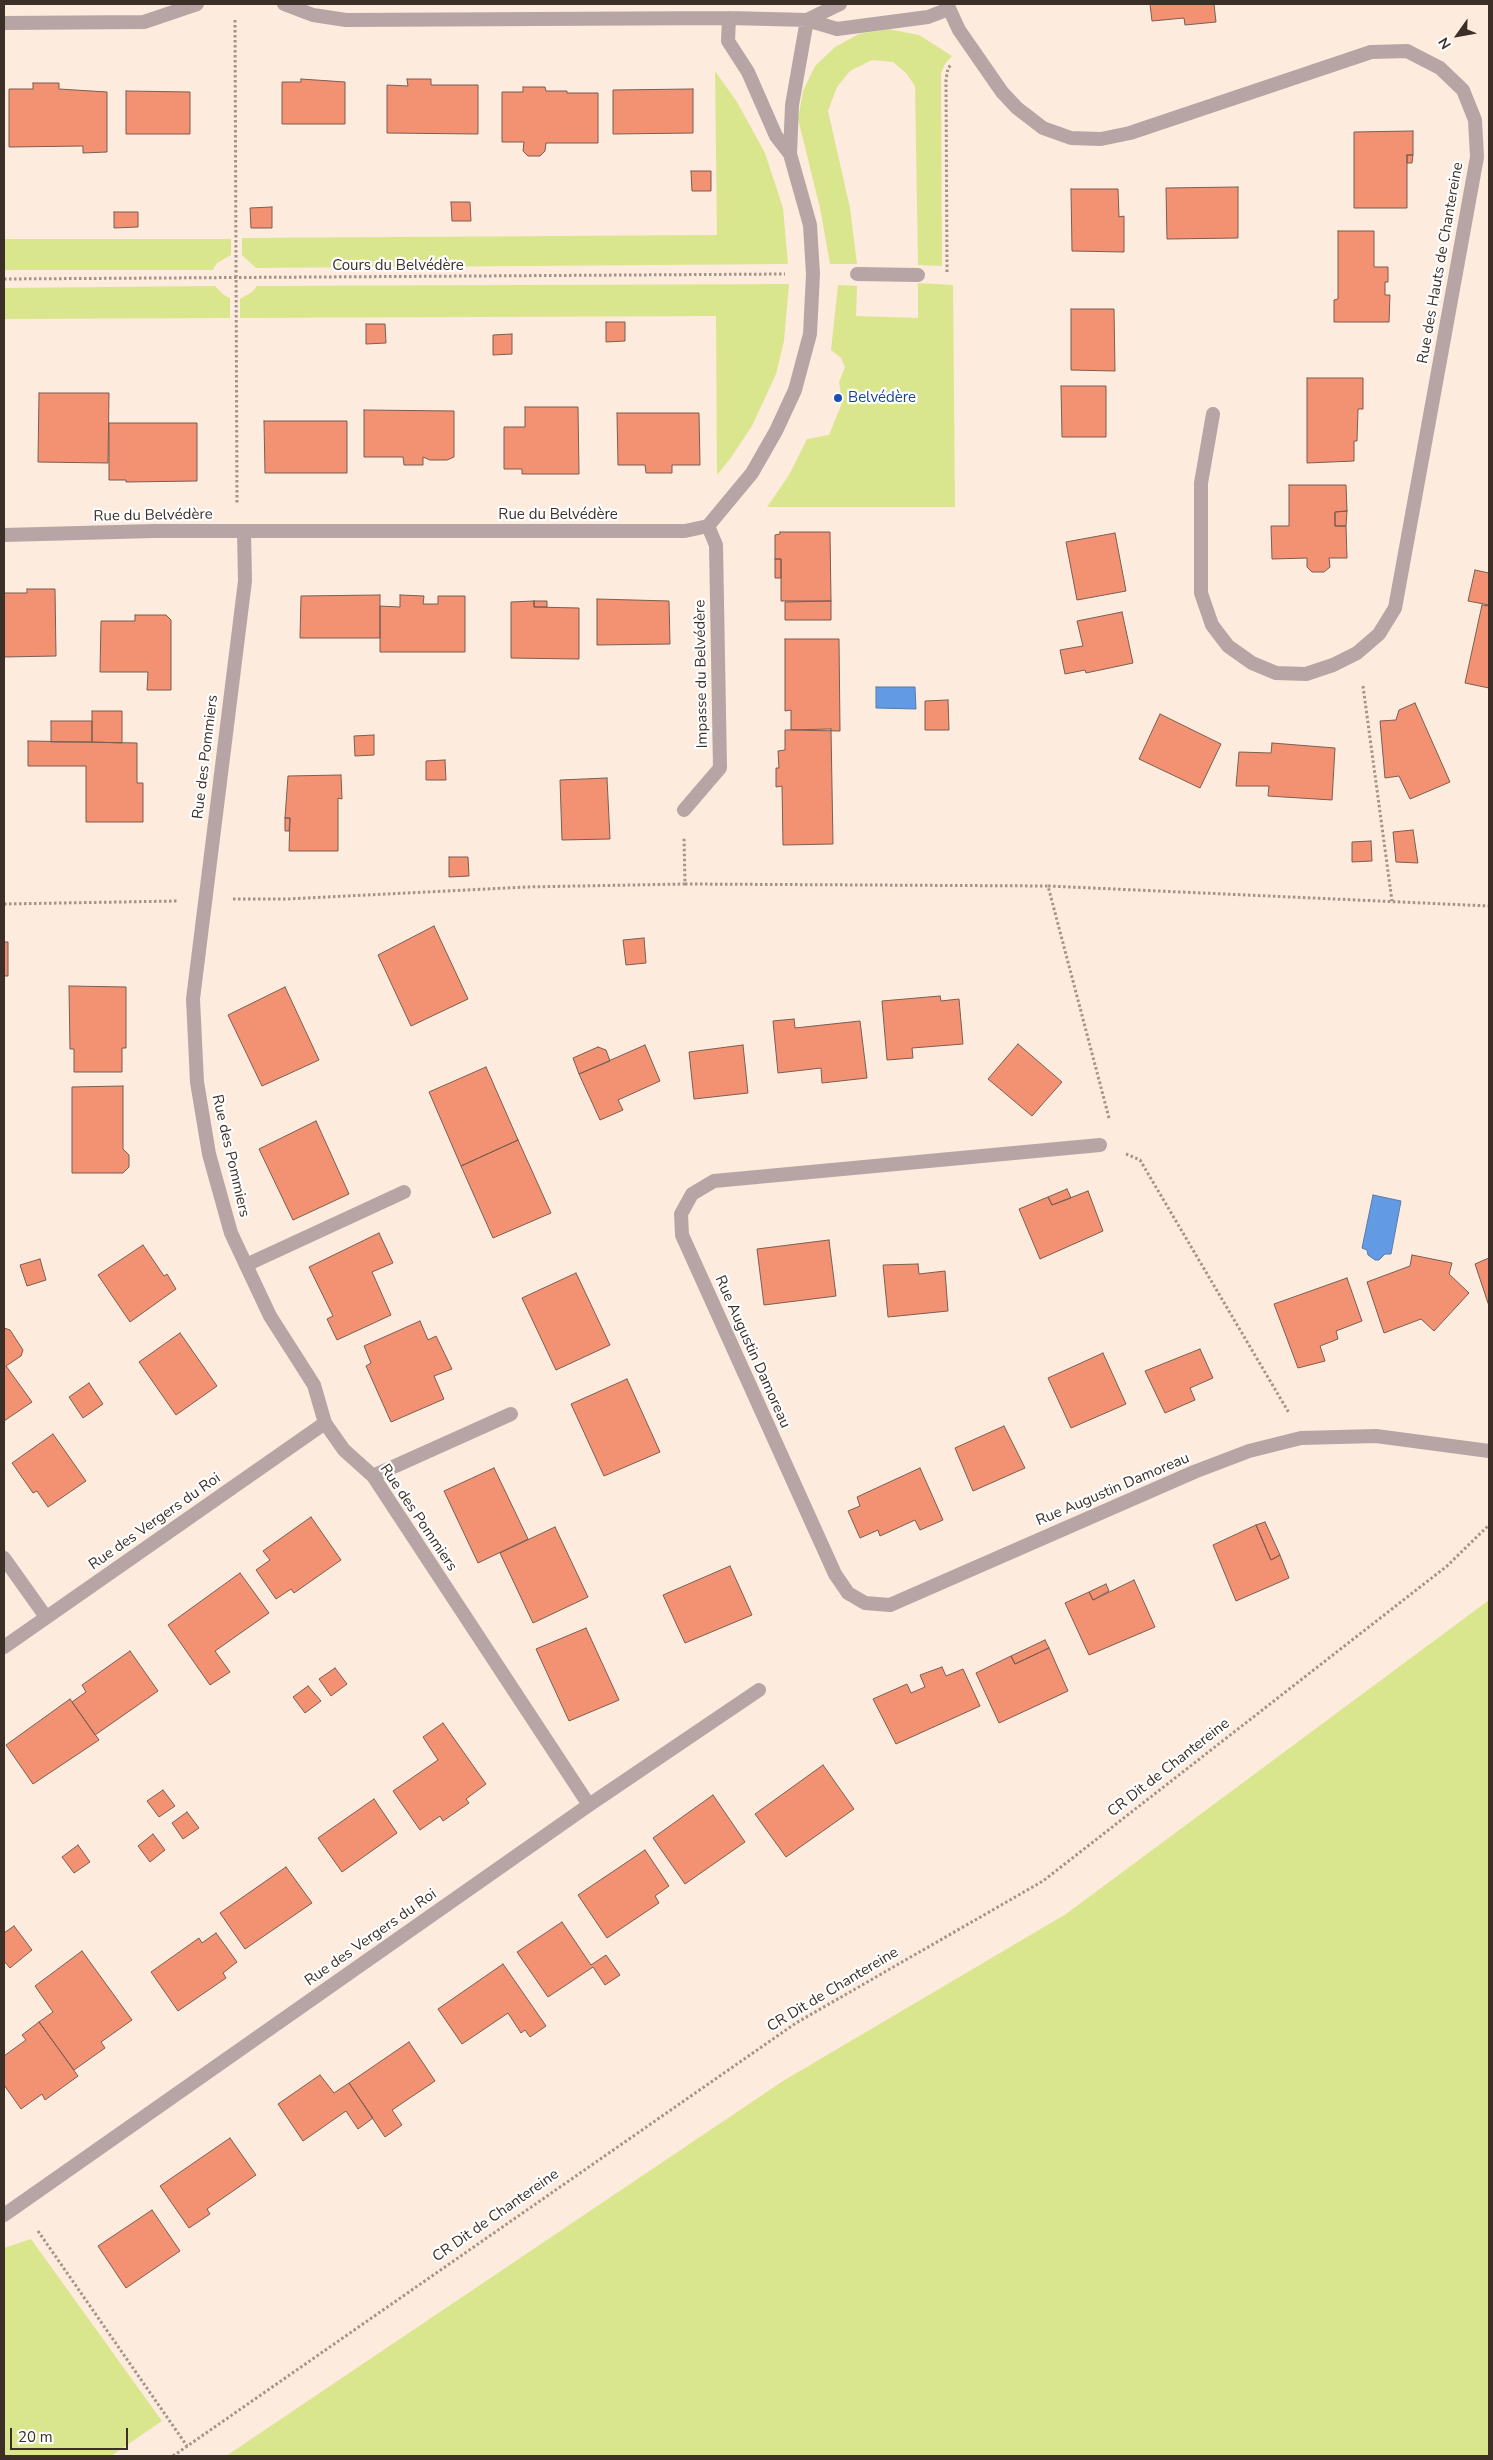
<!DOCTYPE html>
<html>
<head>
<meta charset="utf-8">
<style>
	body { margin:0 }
	#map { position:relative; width:1493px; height:2460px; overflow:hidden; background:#fdebde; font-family:"Nunito Sans",sans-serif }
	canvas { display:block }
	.frame { position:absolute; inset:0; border:5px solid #3b2f27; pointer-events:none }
	.north { position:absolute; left:1433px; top:10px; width:50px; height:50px; -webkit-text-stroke:4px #fff; paint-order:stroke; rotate:238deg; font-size:14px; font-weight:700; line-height:20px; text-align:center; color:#3b2f27 }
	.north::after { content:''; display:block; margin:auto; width:18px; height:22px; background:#3b2f27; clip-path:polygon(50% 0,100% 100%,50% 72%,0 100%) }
	.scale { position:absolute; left:10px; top:2428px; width:118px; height:22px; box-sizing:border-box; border:2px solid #3b2f27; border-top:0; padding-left:6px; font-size:15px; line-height:18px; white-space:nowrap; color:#3b2f27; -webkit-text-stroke:4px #fff; paint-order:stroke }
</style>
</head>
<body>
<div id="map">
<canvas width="1493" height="2460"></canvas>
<div class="frame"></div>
<div class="north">N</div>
<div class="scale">20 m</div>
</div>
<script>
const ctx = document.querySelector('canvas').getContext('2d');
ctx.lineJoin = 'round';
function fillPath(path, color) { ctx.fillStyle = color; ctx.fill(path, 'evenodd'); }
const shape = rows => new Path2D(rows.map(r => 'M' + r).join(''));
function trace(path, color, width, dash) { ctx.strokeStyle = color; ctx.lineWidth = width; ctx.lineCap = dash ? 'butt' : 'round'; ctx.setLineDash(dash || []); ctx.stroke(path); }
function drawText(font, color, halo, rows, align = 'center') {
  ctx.font = font + ' "Nunito Sans",sans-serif'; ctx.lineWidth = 4.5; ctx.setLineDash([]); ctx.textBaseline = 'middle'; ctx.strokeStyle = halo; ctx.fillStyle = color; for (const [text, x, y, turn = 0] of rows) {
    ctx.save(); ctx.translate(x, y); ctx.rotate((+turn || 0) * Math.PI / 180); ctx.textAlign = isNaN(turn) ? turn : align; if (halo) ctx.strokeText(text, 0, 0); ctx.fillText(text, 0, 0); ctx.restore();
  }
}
fillPath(shape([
	[888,29,919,35,952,56,945,64,941,73,942,266,918,265,915,86,906,73,893,62,872,60,850,71,837,87,828,111,850,208,857,264,830,264,820,208,798,119,803,91,815,66,835,47,859,34],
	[715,71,737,102,765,153,783,208,788,264,256,268,242,255,242,238,717,235],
	[4,239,231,239,231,255,217,263,213,270,4,270],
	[918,283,953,285,955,507,767,507,789,475,807,439,829,435,842,403,839,382,845,367,841,358,831,350,838,285,857,286,856,316,918,318],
	[789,284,784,341,776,374,752,426,730,459,717,475,716,316,240,318,240,299,252,292,257,286],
	[215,286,224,295,230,298,230,318,4,319,4,288],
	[1489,1600,1489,2456,226,2456,783,2081,1066,1914],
	[31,2239,162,2421,111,2456,4,2456,4,2248]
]), '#d9e68e');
const water = shape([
	[876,687,915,687,916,709,876,708,876,687],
	[1373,1195,1401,1201,1391,1254,1385,1254,1379,1260,1375,1260,1368,1255,1367,1250,1362,1248,1373,1195]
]);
fillPath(water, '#639ae4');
trace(water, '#577aab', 1);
const building = shape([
	[1150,4,1214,4,1216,22,1185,25,1184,18,1152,21,1150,4],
	[301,79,345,82,345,124,282,124,282,82,301,82,301,79],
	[407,79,431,79,431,85,478,85,478,134,387,133,387,85,408,86,407,79],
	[33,83,59,83,59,89,107,92,107,152,83,153,83,146,9,147,9,89,33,89,33,83],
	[523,87,545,87,546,91,567,91,567,93,598,93,598,143,546,143,545,151,540,156,528,156,523,151,524,142,502,142,502,92,523,92,523,87],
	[693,89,693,133,613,134,613,90,693,89],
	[126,91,190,92,190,134,126,134,126,91],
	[1413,131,1413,155,1407,155,1407,208,1354,208,1354,132,1413,131],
	[1407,155,1413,155,1412,163,1407,163,1407,155],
	[691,171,711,171,711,191,692,191,691,171],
	[1238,187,1238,238,1167,239,1166,188,1238,187],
	[1071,189,1118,189,1119,217,1124,216,1124,252,1072,251,1071,189],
	[451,202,470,202,471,221,452,221,451,202],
	[272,207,272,228,251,228,250,208,272,207],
	[114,212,138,212,138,227,114,228,114,212],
	[1338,231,1374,231,1374,267,1388,267,1388,282,1385,282,1385,295,1390,295,1389,322,1334,322,1334,300,1338,299,1338,231],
	[1071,309,1114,309,1115,371,1071,370,1071,309],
	[606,322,625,322,625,341,606,342,606,322],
	[366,324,385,324,386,343,366,344,366,324],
	[512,334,512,354,493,355,493,335,512,334],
	[1307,378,1363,378,1363,409,1358,409,1357,441,1354,441,1354,461,1307,463,1307,378],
	[1061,386,1106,386,1106,437,1062,437,1061,386],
	[39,393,109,393,108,463,38,462,39,393],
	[525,407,578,407,579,474,522,474,522,469,504,469,504,427,525,427,525,407],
	[364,410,454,411,454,457,447,460,430,460,423,457,423,465,404,465,403,457,364,457,364,410],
	[617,413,699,413,700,465,672,465,672,473,646,473,645,465,618,465,617,413],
	[264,421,347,421,347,473,265,473,264,421],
	[109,423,197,423,197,481,126,482,126,480,109,480,109,423],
	[1289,485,1346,485,1347,511,1335,512,1335,526,1346,526,1347,558,1329,558,1330,567,1324,572,1312,572,1307,567,1307,558,1272,559,1271,526,1289,526,1289,485],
	[1347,511,1346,526,1335,526,1335,512,1347,511],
	[780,532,830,532,831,601,781,601,781,559,775,559,775,535,780,534,780,532],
	[1115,533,1126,591,1077,600,1066,542,1115,533],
	[775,559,781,559,781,578,775,578,775,559],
	[1475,570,1489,573,1489,605,1468,601,1475,570],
	[27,589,55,589,56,656,4,657,4,593,27,593,27,589],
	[380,595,380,638,300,638,301,596,380,595],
	[400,595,424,596,423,604,438,604,438,596,465,596,465,652,380,652,380,606,400,607,400,595],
	[597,599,669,601,670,644,597,645,597,599],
	[534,601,534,607,579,608,579,659,511,658,511,602,534,601],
	[534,601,547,601,547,607,534,607,534,601],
	[831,601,831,620,785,620,785,602,831,601],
	[1482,605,1489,606,1489,688,1465,683,1482,605],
	[1122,612,1133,663,1086,673,1085,670,1065,674,1060,650,1083,646,1077,621,1122,612],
	[135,615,166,615,171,620,171,690,147,690,148,672,100,672,101,621,135,621,135,615],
	[785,639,839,639,840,731,791,730,791,710,785,711,785,639],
	[948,700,949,730,925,730,925,701,948,700],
	[1415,703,1450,782,1410,799,1399,776,1385,778,1380,721,1396,720,1399,710,1415,703],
	[92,711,122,711,122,743,92,742,92,711],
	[1160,714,1221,744,1200,788,1139,759,1160,714],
	[51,721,92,721,92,742,51,742,51,721],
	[831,729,833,844,783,845,782,786,776,787,776,768,779,768,778,751,785,750,785,730,831,729],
	[374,735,374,755,355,756,354,736,374,735],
	[28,741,137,743,137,783,143,783,143,822,86,822,86,766,28,766,28,741],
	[1272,743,1335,748,1332,800,1268,796,1269,786,1236,786,1239,752,1271,753,1272,743],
	[445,760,446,780,426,780,426,761,445,760],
	[341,775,342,799,338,798,338,851,289,851,290,818,285,818,288,776,341,775],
	[607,778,610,839,562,840,560,780,607,778],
	[285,818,290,818,289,831,285,831,285,818],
	[1413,830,1418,863,1396,862,1393,832,1413,830],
	[1371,841,1372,861,1352,862,1352,842,1371,841],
	[449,857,468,857,469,876,449,877,449,857],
	[434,926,468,999,411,1026,378,955,434,926],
	[644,938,646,963,626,965,623,940,644,938],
	[4,942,8,942,8,976,4,976,4,942],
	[69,986,126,987,126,1048,122,1048,122,1072,74,1072,74,1049,70,1049,69,986],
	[285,987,319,1060,262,1086,228,1015,285,987],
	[940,996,941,1001,959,999,963,1044,912,1048,913,1058,887,1060,882,1001,940,996],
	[794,1019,795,1028,860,1021,867,1078,822,1083,821,1068,778,1073,773,1021,794,1019],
	[1018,1044,1062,1082,1032,1116,988,1079,1018,1044],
	[645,1045,660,1081,618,1100,623,1110,600,1120,579,1074,645,1045],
	[743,1045,748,1093,694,1099,689,1052,743,1045],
	[598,1047,606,1050,610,1061,579,1074,573,1058,598,1047],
	[486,1067,518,1140,461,1166,429,1092,486,1067],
	[123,1086,123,1149,129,1155,129,1167,123,1173,72,1173,72,1087,123,1086],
	[316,1121,349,1194,293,1220,259,1149,316,1121],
	[518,1140,551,1213,493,1238,461,1166,518,1140],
	[1067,1189,1071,1198,1052,1205,1048,1197,1067,1189],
	[1088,1191,1103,1231,1040,1259,1019,1209,1048,1197,1052,1205,1088,1191],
	[379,1233,393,1263,372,1272,391,1315,337,1340,327,1319,333,1316,309,1267,379,1233],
	[829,1240,836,1296,764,1305,757,1249,829,1240],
	[143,1245,164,1276,167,1274,176,1289,130,1322,98,1275,143,1245],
	[1412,1255,1452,1263,1449,1274,1469,1293,1434,1331,1421,1319,1384,1333,1367,1282,1410,1266,1412,1255],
	[1489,1258,1489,1306,1475,1264,1489,1258],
	[40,1259,46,1280,27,1286,20,1265,40,1259],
	[918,1264,919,1274,945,1271,948,1311,888,1317,883,1265,918,1264],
	[576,1273,610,1345,556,1370,522,1298,576,1273],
	[1347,1278,1362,1321,1336,1331,1338,1339,1320,1346,1325,1361,1298,1368,1274,1304,1347,1278],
	[420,1321,428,1340,436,1336,452,1369,434,1376,444,1399,391,1422,366,1366,371,1363,364,1346,420,1321],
	[4,1328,10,1330,23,1350,21,1356,6,1366,32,1402,4,1421,4,1328],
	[180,1333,217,1386,176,1415,139,1362,180,1333],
	[1200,1349,1213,1378,1190,1388,1195,1400,1165,1413,1145,1371,1200,1349],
	[1103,1353,1126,1404,1071,1428,1048,1378,1103,1353],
	[627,1379,660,1452,604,1476,571,1404,627,1379],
	[89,1383,103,1404,83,1418,69,1397,89,1383],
	[1004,1426,1025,1468,973,1491,955,1448,1004,1426],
	[53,1434,86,1481,48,1507,37,1491,33,1493,12,1463,53,1434],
	[494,1468,528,1539,478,1563,444,1491,494,1468],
	[920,1468,943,1520,920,1530,915,1520,880,1536,878,1530,860,1538,848,1511,860,1506,857,1497,920,1468],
	[311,1517,341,1560,294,1593,291,1589,276,1599,256,1570,270,1560,263,1551,311,1517],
	[1265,1522,1280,1555,1271,1560,1256,1525,1265,1522],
	[1256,1525,1271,1560,1280,1555,1289,1578,1236,1601,1213,1545,1256,1525],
	[555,1527,588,1597,533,1623,500,1553,555,1527],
	[730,1566,752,1615,685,1643,663,1595,730,1566],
	[240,1573,269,1613,215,1651,230,1672,210,1685,168,1625,240,1573],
	[1134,1580,1155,1627,1089,1655,1065,1603,1089,1592,1093,1600,1134,1580],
	[1106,1584,1109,1591,1093,1600,1089,1592,1106,1584],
	[586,1628,619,1700,569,1721,536,1649,586,1628],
	[1045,1640,1049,1648,1015,1664,1011,1656,1045,1640],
	[1049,1648,1068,1691,999,1723,976,1673,1011,1656,1015,1664,1049,1648],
	[130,1651,158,1691,95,1735,72,1702,86,1692,82,1685,130,1651],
	[942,1667,946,1676,963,1669,980,1706,896,1744,873,1699,907,1684,911,1693,925,1687,920,1675,942,1667],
	[335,1668,347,1684,331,1696,319,1679,335,1668],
	[308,1686,321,1701,305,1713,293,1697,308,1686],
	[70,1699,99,1740,33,1784,6,1745,70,1699],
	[443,1723,486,1784,466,1799,469,1803,443,1821,440,1816,420,1830,393,1791,438,1760,423,1737,443,1723],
	[823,1765,854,1809,786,1857,755,1814,823,1765],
	[163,1790,175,1806,159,1817,147,1801,163,1790],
	[713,1795,745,1842,685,1884,653,1838,713,1795],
	[374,1799,397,1833,342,1872,318,1838,374,1799],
	[187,1812,199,1828,183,1839,172,1823,187,1812],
	[153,1834,165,1850,150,1862,138,1846,153,1834],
	[78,1845,90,1862,74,1873,62,1857,78,1845],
	[645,1850,669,1886,655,1896,659,1903,607,1938,578,1895,645,1850],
	[286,1867,312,1903,245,1949,220,1913,286,1867],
	[562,1922,591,1965,606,1955,620,1975,605,1985,593,1967,548,1997,517,1952,562,1922],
	[14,1926,32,1950,10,1968,4,1961,4,1933,14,1926],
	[216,1933,237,1962,223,1973,226,1978,178,2011,151,1972,199,1938,202,1943,216,1933],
	[82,1951,132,2020,101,2042,105,2048,74,2070,39,2022,53,2012,35,1986,82,1951],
	[503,1964,546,2026,530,2037,525,2030,521,2033,508,2013,462,2044,438,2009,503,1964],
	[39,2022,78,2076,45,2100,42,2094,21,2109,4,2085,4,2056,26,2040,22,2035,39,2022],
	[409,2042,435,2081,392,2110,402,2125,385,2137,349,2083,409,2042],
	[320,2075,334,2093,349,2083,373,2118,358,2129,346,2111,303,2141,278,2104,320,2075],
	[230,2138,256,2175,207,2209,210,2214,189,2228,160,2186,230,2138],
	[152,2210,180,2251,126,2288,98,2246,152,2210]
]);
fillPath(building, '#f29273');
trace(building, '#7b5d52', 1);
trace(shape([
	[235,20,237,505],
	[947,272,946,80,948,68,951,65],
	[4,279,785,274],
	[1363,686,1392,901],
	[685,884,1048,886],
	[233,899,288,899,526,887,685,884,684,838],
	[4,904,177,901],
	[1109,1118,1048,886,1489,906],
	[1126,1154,1140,1160,1289,1413],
	[38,2231,187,2446],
	[173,2456,796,2023,1043,1881,1447,1566,1489,1525]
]), '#a39489', 3, [2.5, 2.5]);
trace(shape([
	[857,274,918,275],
	[246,1265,404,1192],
	[373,1476,511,1414]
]), '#b6a5a4', 14);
trace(shape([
	[284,4,313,15,346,20,729,18,807,20,837,29,928,17,949,9],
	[947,4,959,30,1002,92,1017,108,1043,128,1071,138,1101,139,1130,133,1371,52,1407,51,1440,68,1463,90,1475,120,1477,157,1395,608,1379,634,1357,653,1333,665,1306,674,1276,673,1252,663,1228,646,1212,625,1201,593,1201,483,1213,414],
	[729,18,728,41,748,72,776,136,790,154],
	[807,20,840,4],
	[4,23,144,22,197,4],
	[244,532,245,581,193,999,197,1082,209,1154,231,1233,270,1316,314,1385,325,1423,344,1450,373,1476,589,1805],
	[4,535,154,531,685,531,708,526,752,473,776,431,795,390,810,334,813,274,810,225,790,154,792,105,807,20],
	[684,810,720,768,716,545,708,526],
	[1100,1145,714,1181,692,1194,681,1214,682,1235,835,1574,848,1593,865,1603,890,1605,1194,1472,1249,1451,1301,1438,1376,1436,1489,1451],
	[4,1558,46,1617],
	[4,1647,325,1423],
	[4,2215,589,1805,759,1690]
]), '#b6a5a4', 14);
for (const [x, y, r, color] of [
	[838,398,5,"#1a4fb4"]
]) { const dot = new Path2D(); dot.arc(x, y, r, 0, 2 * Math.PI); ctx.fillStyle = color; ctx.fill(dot); trace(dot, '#fff', 2); }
drawText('15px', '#3b2f27', '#fff', [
	["Rue des Hauts de Chantereine",1441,263,-80],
	["Cours du Belvédère",398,266],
	["Rue du Belvédère",558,515],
	["Rue du Belvédère",153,516,-1],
	["Impasse du Belvédère",702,674,-91],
	["Rue des Pommiers",206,757,-83],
	["Rue des Pommiers",230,1156,77],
	["Rue Augustin Damoreau",752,1352,66],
	["Rue Augustin Damoreau",1113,1490,-23],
	["Rue des Pommiers",418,1518,56],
	["Rue des Vergers du Roi",155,1522,-35],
	["CR Dit de Chantereine",1169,1768,-38],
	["Rue des Vergers du Roi",371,1938,-35],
	["CR Dit de Chantereine",833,1990,-31],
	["CR Dit de Chantereine",496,2216,-35]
]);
drawText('15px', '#164399', '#fff', [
	["Belvédère",848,398]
], 'left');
</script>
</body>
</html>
